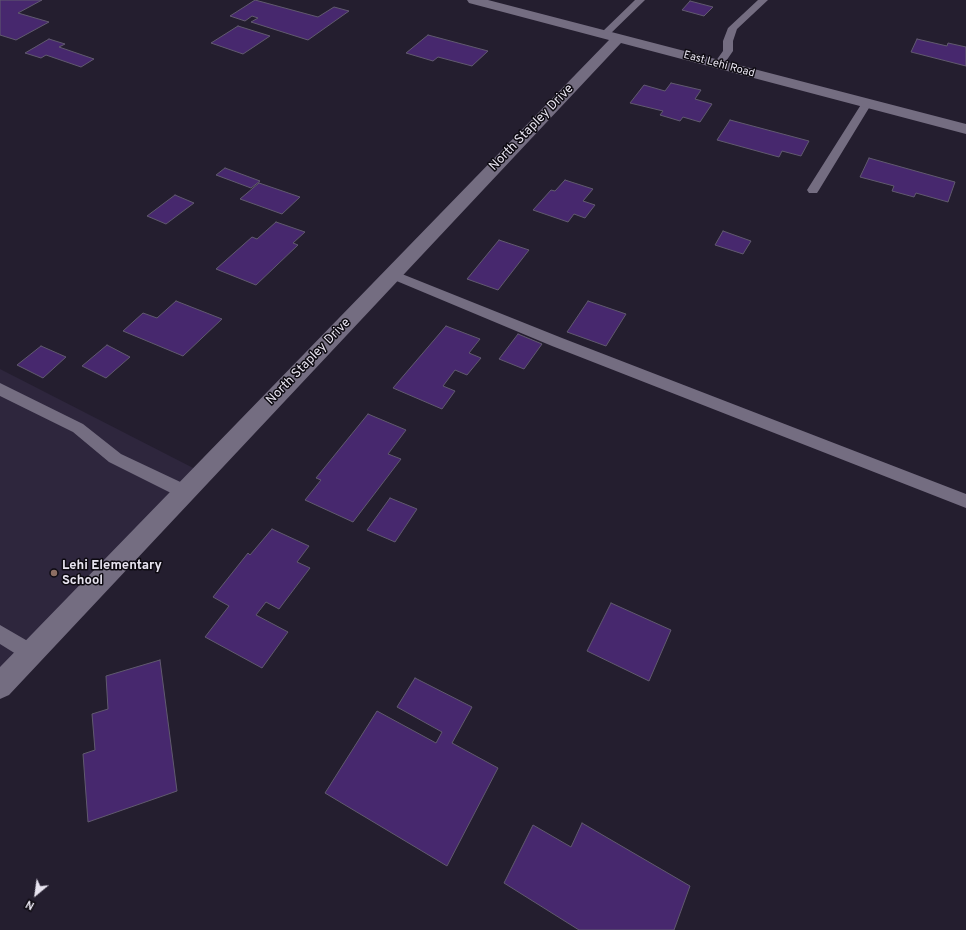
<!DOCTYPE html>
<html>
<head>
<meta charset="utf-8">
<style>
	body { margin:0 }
	#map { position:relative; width:966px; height:930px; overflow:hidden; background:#241e2f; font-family:Overpass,sans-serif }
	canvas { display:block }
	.north { position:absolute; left:16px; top:874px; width:40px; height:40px; -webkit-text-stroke:3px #0d0a11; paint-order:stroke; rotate:209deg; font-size:11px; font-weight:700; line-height:16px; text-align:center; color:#e8e4f0 }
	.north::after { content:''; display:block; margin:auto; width:14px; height:18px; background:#e8e4f0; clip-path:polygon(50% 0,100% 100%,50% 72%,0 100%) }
</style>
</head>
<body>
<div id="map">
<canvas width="966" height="930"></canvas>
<div class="north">N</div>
</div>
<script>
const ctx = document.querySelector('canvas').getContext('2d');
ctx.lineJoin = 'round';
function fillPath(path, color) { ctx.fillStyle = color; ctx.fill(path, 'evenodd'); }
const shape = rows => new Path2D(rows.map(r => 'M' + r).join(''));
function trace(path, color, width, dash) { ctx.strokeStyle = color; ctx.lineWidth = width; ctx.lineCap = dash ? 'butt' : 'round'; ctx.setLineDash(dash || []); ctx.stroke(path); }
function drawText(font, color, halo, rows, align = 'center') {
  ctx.font = font + ' Overpass,sans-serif'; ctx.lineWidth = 3; ctx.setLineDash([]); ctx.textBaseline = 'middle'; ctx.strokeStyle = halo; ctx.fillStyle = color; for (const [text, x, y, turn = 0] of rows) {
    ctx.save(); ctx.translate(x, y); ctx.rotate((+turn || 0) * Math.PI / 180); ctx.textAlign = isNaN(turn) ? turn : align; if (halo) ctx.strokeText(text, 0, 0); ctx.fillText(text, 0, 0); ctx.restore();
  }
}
fillPath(shape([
	[0,369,203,473,0,686]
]), '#2e263d');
const building = shape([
	[0,0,42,0,18,13,49,22,16,40,0,35,0,0],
	[255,0,318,17,334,7,349,11,308,40,251,22,258,18,252,16,245,21,230,16,255,0],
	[690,1,713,7,704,16,682,10,690,1],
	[238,26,270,36,243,54,211,43,238,26],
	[428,35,488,51,472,66,438,57,433,61,406,53,428,35],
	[49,39,65,44,59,47,94,59,81,67,46,55,41,58,25,53,49,39],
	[917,39,947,46,948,43,966,47,966,66,911,52,917,39],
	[671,83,701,90,695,99,712,104,700,122,683,117,680,121,660,115,663,111,630,103,644,85,665,91,671,83],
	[730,120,809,141,801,156,782,151,779,157,717,140,730,120],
	[869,158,955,182,948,202,916,193,914,197,892,191,894,186,860,177,869,158],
	[225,168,260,181,251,188,216,175,225,168],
	[565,180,593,189,583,201,595,205,585,218,574,214,568,222,533,210,551,190,555,191,565,180],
	[259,183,300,197,282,214,240,199,259,183],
	[175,195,194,203,166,224,147,216,175,195],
	[276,222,305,232,293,243,298,245,256,285,216,269,252,237,257,239,276,222],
	[723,231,751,241,743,254,715,245,723,231],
	[499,240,529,250,498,290,467,279,499,240],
	[176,301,222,319,183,356,123,331,143,313,157,318,176,301],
	[588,301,626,314,606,346,567,332,588,301],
	[446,326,480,339,469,353,481,358,467,375,455,370,443,386,455,391,442,409,393,388,446,326],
	[518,334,542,344,524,369,499,359,518,334],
	[107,345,130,357,106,378,82,366,107,345],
	[41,346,66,357,43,378,17,365,41,346],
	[368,414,406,430,388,454,401,459,353,522,305,500,321,480,316,478,368,414],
	[390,498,417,509,395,542,367,530,390,498],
	[272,529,309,546,297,562,310,568,279,609,266,602,256,615,288,632,262,668,205,637,229,606,213,597,248,553,250,555,272,529],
	[611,603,671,630,649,681,587,651,611,603],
	[160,660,177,791,88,822,83,754,95,750,92,714,108,709,106,676,160,660],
	[415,678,472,707,452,743,498,768,447,866,325,793,377,711,436,743,442,732,397,707,415,678],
	[582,823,690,886,674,930,579,930,504,883,533,825,571,847,582,823]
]);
fillPath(building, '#47286e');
trace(building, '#615a6f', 1);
fillPath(shape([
	[635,0,645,0,607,37,601,37,599,35,601,33,635,0],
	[758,0,768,0,737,29,733,41,733,51,722,67,714,67,713,65,723,51,723,41,728,28,758,0],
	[867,100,872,103,819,190,817,193,809,193,807,190,862,103,867,100],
	[392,270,562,338,966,494,966,508,552,346,387,277,385,274,387,271,392,270],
	[0,383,83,424,121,454,191,487,193,492,191,497,185,499,179,497,109,462,73,432,0,396,0,383],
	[0,625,38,647,40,653,38,659,31,662,24,659,0,644,0,625]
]), '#746d81');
fillPath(shape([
	[467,0,488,0,966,124,966,134,621,43,9,695,0,699,0,667,609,40,469,3,467,0]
]), '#746d81');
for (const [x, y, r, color] of [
	[54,573,4,"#8d6e63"]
]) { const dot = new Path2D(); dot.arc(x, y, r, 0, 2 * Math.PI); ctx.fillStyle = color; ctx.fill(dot); trace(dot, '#0d0a11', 1.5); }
drawText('11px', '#e8e4f0', '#0d0a11', [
	["East Lehi Road",719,65,15]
]);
drawText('13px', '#e8e4f0', '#0d0a11', [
	["North Stapley Drive",532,128,-46],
	["North Stapley Drive",309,362,-46]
]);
drawText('bold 13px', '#e8e4f0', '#0d0a11', [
	["Lehi Elementary",62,566],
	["School",62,581]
], 'left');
</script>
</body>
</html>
